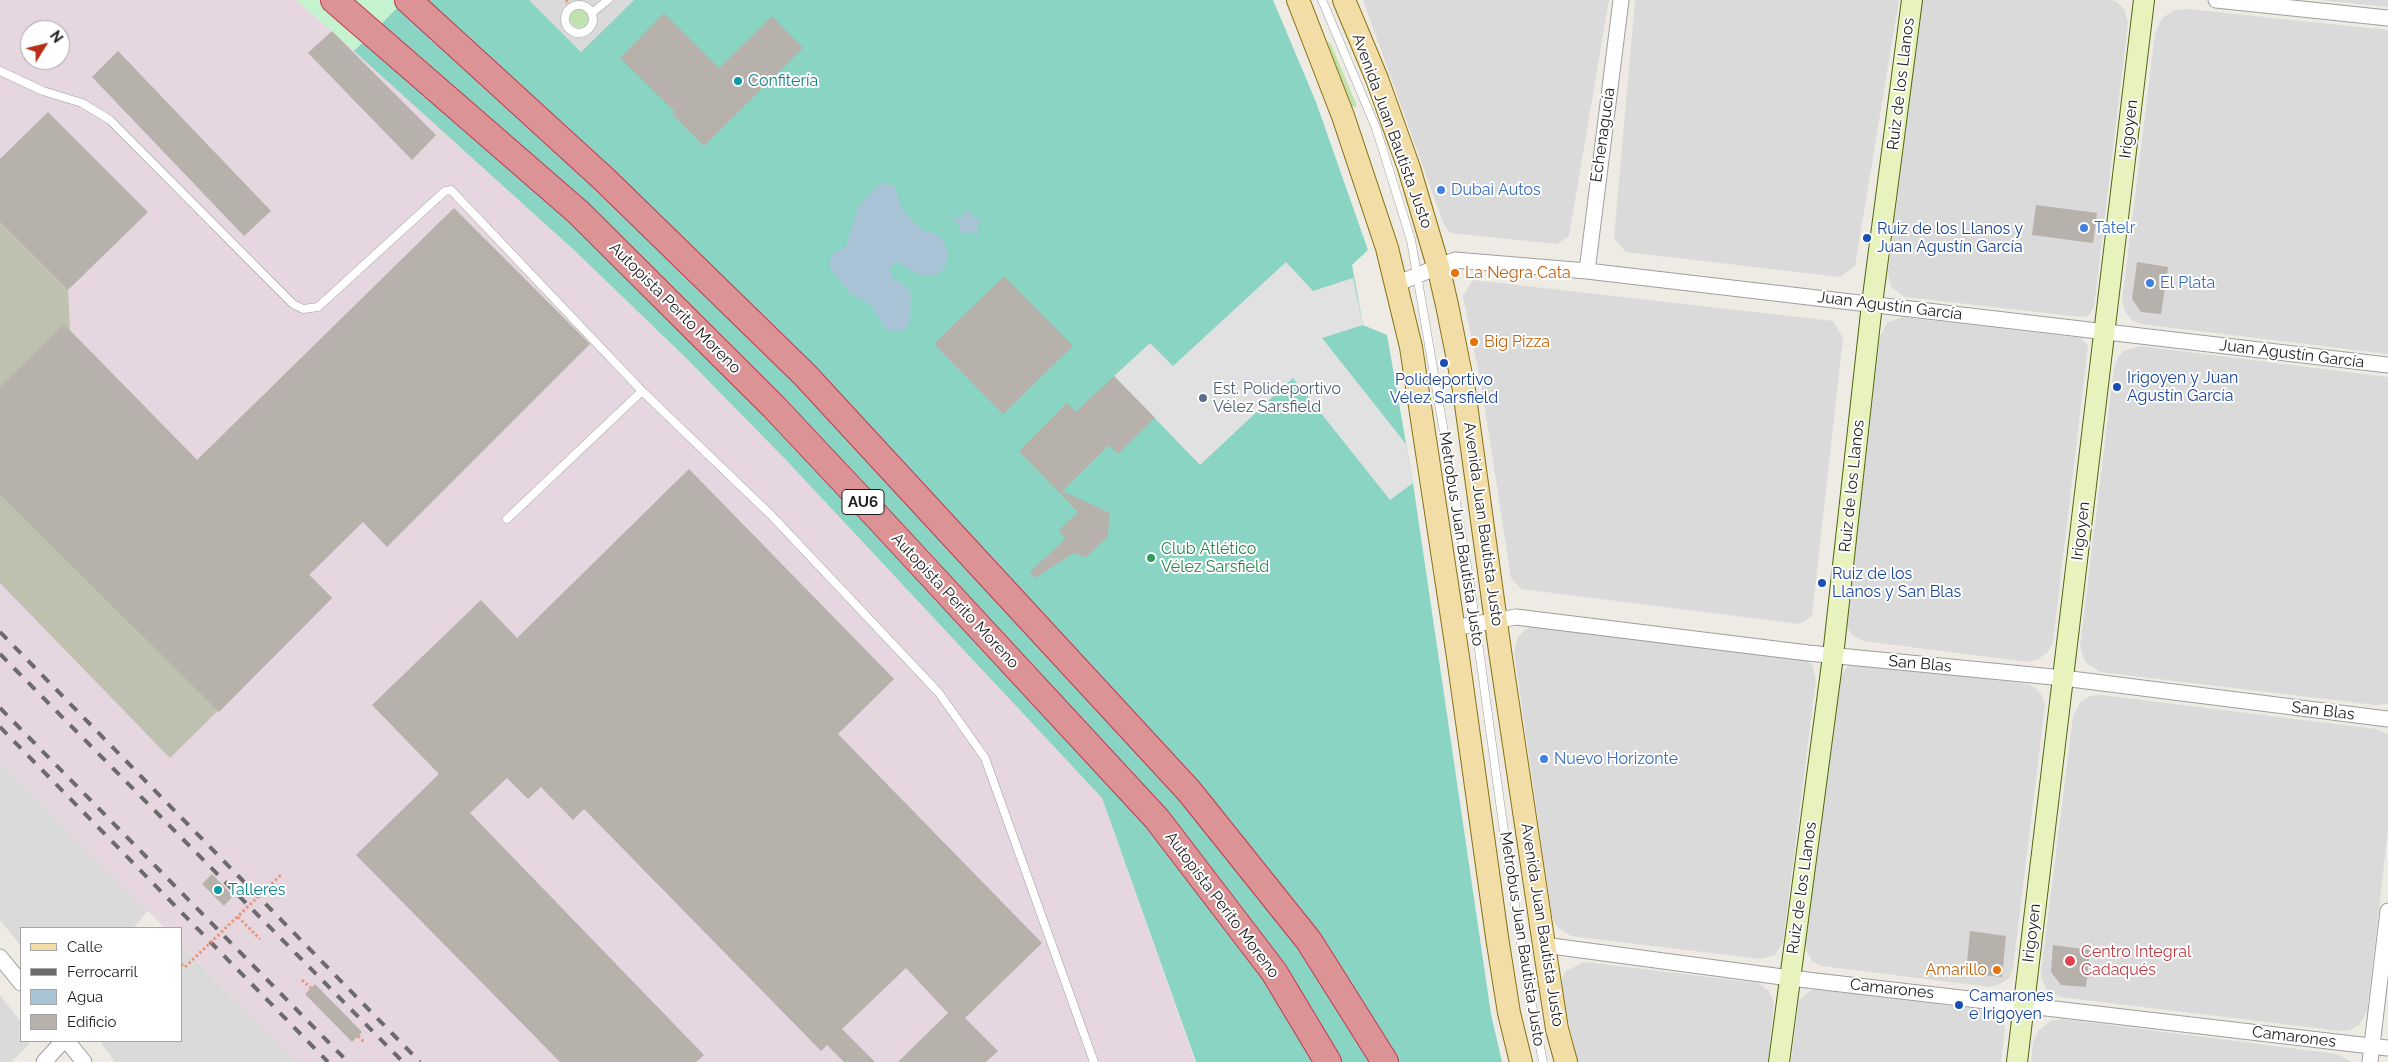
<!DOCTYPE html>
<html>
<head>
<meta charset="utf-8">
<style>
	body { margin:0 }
	#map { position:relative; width:2388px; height:1062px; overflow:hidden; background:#edebe4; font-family:Raleway,sans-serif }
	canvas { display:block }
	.legend { position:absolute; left:20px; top:927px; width:162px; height:115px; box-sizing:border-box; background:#fff; border:1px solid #a5a5a5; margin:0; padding:6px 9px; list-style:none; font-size:15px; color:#1d1d1d }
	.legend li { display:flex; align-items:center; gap:10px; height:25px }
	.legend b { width:25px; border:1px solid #a5a5a5 }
	.north { position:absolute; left:20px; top:20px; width:50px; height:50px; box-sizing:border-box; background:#fff; border:1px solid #a5a5a5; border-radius:50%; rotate:54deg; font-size:14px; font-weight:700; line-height:20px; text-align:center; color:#1d1d1d }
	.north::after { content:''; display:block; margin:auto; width:18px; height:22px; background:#b43016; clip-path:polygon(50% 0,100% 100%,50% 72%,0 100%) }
</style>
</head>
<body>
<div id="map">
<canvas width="2388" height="1062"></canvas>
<ul class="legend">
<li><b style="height:6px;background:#f1dda5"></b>Calle</li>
<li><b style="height:6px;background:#6b6b6b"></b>Ferrocarril</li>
<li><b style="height:14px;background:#a9c4d6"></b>Agua</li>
<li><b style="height:14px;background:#b6b1aa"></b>Edificio</li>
</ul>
<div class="north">N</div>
</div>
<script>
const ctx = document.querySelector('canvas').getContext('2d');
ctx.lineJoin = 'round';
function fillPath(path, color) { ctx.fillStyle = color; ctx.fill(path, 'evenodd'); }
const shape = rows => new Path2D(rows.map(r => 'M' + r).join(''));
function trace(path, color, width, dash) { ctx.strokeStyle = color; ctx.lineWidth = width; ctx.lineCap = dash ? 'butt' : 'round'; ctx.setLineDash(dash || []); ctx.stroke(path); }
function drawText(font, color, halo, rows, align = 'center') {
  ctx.font = font + ' Raleway,sans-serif'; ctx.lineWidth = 4; ctx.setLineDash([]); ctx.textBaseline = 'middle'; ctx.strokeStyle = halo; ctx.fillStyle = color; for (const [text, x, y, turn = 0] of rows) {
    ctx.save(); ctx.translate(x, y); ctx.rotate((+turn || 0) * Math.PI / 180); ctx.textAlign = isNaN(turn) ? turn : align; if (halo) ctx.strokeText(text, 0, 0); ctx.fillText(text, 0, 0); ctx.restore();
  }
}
fillPath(shape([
	[529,0,634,0,581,52],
	[1363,0,1609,0,1569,236,1557,244,1450,233,1444,225],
	[1635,0,1899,0,1855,266,1840,277,1626,252,1614,238],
	[1922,0,2110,0,2117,2,2125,10,2128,23,2094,307,2088,316,2082,317,1905,297,1891,287,1888,274],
	[2319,0,2388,0,2388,7],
	[2187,9,2388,30,2388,354,2141,324,2132,320,2126,313,2122,302,2155,33,2162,18,2175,10],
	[1473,280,1833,321,1843,338,1812,616,1800,624,1521,589,1511,578,1482,389,1463,296],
	[1902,317,2081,338,2088,346,2053,642,2048,652,2037,660,2028,662,1863,641,1852,635,1846,626,1880,336,1887,323],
	[2140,346,2388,377,2388,704,2376,705,2100,672,2085,662,2080,646,2114,368,2118,357,2124,351],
	[1534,626,1806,659,1813,667,1816,680,1783,942,1775,955,1760,959,1571,936,1556,926,1552,917,1514,652,1518,637,1526,629],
	[1860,663,2028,684,2037,689,2042,696,2045,705,2013,969,2009,978,2000,984,1990,987,1822,966,1812,961,1807,952,1805,945,1838,680,1848,666],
	[2102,695,2376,729,2388,734,2388,830,2367,1011,2359,1025,2350,1030,2340,1031,2060,997,2047,990,2042,980,2041,973,2073,716,2081,701,2090,696],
	[0,761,148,911,133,928,21,928,21,946,0,920],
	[181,944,201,965,297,1062,115,1062,102,1044,102,1041,181,1041],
	[1585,962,1758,983,1768,990,1774,1002,1768,1062,1578,1062,1561,990,1562,978,1566,971],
	[1815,989,1993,1011,2002,1019,2005,1029,2001,1062,1791,1062,1799,1001,1807,993],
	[0,995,21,1022,21,1041,29,1041,29,1044,12,1062,0,1062],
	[2063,1019,2337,1054,2351,1062,2031,1062,2033,1042,2038,1031,2051,1021]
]), '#dbdada');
fillPath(shape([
	[0,0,296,0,332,30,575,251,686,358,787,461,1102,798,1195,1062,297,1062,181,944,181,928,165,928,0,761],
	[30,30,60,30,60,60,30,60]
]), '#e5d6e0');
fillPath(shape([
	[0,222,68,290,70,330,332,598,170,758,0,583]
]), '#bec0b0');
fillPath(shape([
	'570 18a10 10 0 1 1 20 0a10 10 0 1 1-20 0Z',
	[1329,42,1331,44,1357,106,1350,108,1328,43]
]), '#c0e2af');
fillPath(shape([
	[296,0,405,0,354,51]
]), '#c5f3d0');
fillPath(shape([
	[405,0,529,0,581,52,634,0,1273,0,1316,102,1368,250,1352,265,1363,325,1387,335,1413,483,1491,1014,1502,1062,1196,1062,1102,798,787,461,686,358,575,251,354,51]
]), '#8ad4c3');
fillPath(shape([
	[1286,262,1313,291,1353,278,1363,325,1322,338,1406,444,1413,483,1390,500,1293,378,1200,465,1114,376,1150,343,1173,366]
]), '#e1e1e1');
fillPath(shape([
	[884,182,895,187,900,205,912,221,925,231,940,236,949,252,945,268,934,276,922,276,898,262,890,267,892,277,910,290,911,293,910,320,907,328,899,332,886,330,872,306,850,293,831,270,829,264,833,253,846,247,858,207,875,188],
	[967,209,974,218,982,218,977,225,979,236,970,232,960,234,959,224,951,219,963,216]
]), '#a9c4d6');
fillPath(shape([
	[664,13,719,68,772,16,803,48,704,146,672,114,675,112,620,58],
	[332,31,436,135,412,160,308,53],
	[118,51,271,211,244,236,92,77],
	[48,112,148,212,68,290,0,222,0,159],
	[2036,205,2097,213,2093,243,2032,235],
	[454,208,590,344,387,547,363,522,309,575,332,598,219,712,0,494,0,387,64,325,197,460],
	[2137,262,2168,267,2161,314,2141,312,2132,299],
	[1004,276,1073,346,1003,414,934,344],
	[1114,376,1155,418,1118,454,1109,445,1062,491,1110,513,1108,536,1086,557,1074,553,1035,578,1030,572,1065,539,1059,530,1078,512,1019,451,1067,403,1076,412],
	[689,469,894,679,838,734,1042,943,965,1018,998,1051,986,1062,898,1062,948,1013,906,968,842,1029,875,1062,844,1062,827,1045,821,1051,584,809,573,820,541,787,528,799,507,778,470,813,704,1055,696,1062,560,1062,356,855,439,774,372,705,481,600,517,638],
	[212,874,233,896,224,906,202,884],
	[1970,931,2006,936,2002,977,1966,973],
	[2053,945,2090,950,2086,987,2061,985,2051,972],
	[315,984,362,1032,352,1042,305,994]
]), '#b6b1aa');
const lane = shape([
	[1322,0,1376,128,1411,240,1470,584,1509,868,1526,974,1543,1062],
	'565 19a14 14 0 1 1 28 0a14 14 0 1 1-28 0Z',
	[593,12,608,0],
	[0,71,43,91,82,103,110,120,293,304,303,309,318,307,445,191,451,190,642,391,772,516,939,693,985,758,1094,1062],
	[507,519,642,391]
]);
const street = shape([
	[2216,0,2388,18],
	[1587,271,1621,0],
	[1396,284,1455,260,1587,271,2388,365],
	[1453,628,1516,617,1808,653,2063,678,2388,719],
	[1544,945,1790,978,2388,1048],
	[0,957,21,983],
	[67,1041,84,1062],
	[44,1062,63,1041],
	[2370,1062,2388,911]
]);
const secondary = shape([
	[1779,1062,1833,656,1872,304,1912,0],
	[2017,1062,2144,0]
]);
const primary = shape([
	[1298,0,1343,116,1387,248,1411,347,1458,657,1497,937,1509,1013,1521,1062],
	[1344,0,1377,79,1409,168,1438,266,1447,305,1464,390,1500,651,1544,945,1557,1029,1566,1062]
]);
const highway = shape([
	[334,0,578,212,774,407,882,522,1157,819,1274,972,1328,1062],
	[408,0,605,180,805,375,1189,791,1309,941,1385,1062]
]);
trace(lane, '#9e9e9e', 9);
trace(street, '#9e9e9e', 17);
trace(secondary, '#506710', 22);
trace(primary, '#867210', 24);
trace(highway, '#c53750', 28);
trace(shape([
	[566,0,571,7],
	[238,917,260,939],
	[181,964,185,967],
	[302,980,311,988],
	[358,1036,365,1043]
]), '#ea9678', 3, [2.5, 2.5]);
trace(lane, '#fff', 8);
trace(street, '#fff', 15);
trace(secondary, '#e7f2bd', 20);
trace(primary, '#f1dda5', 22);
trace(highway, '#dc9395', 26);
trace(shape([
	[0,632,420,1062],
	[0,654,403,1062],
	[0,708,348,1062],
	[0,727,328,1062]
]), '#6b6b6b', 4, [10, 10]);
trace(shape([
	[185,967,282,874]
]), '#ea9678', 3, [2.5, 2.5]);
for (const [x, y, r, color] of [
	[738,81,5,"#0f9aa8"],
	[1441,190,5,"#3f7fe0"],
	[2084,228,5,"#3f7fe0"],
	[1867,238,5,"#1a4fb4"],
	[1455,273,5,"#e8710a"],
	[2150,283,5,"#3f7fe0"],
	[1474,342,5,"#e8710a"],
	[1444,363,5,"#1a4fb4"],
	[2117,387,5,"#1a4fb4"],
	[1203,398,5,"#5c6f8a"],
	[1151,558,5,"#2e9e5b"],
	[1822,583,5,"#1a4fb4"],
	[1544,759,5,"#3f7fe0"],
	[218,890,5,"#0f9aa8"],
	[2070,961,6,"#e0444e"],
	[1997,970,5,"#e8710a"],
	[1959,1005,5,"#1a4fb4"]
]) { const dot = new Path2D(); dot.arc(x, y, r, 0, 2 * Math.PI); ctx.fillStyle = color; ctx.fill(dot); trace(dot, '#fff', 2); }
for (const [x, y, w] of [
	[863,502,42]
]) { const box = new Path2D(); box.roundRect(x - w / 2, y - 12.5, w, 25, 4); ctx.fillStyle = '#fff'; ctx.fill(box); trace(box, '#1d1d1d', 1); }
drawText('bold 15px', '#1d1d1d', null, [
	["AU6",863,502]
]);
drawText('16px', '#0d838f', '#fff', [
	["Confitería",748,81],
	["Talleres",228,890]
], 'left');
drawText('16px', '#1d1d1d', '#fff', [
	["Ruiz de los Llanos",1901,84,-83],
	["Irigoyen",2129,129,-83],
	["Avenida Juan Bautista Justo",1392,131,70],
	["Echenagucía",1603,135,-82],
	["Juan Agustín García",1890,306,7],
	["Autopista Perito Moreno",675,308,45],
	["Juan Agustín García",2292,354,7],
	["Ruiz de los Llanos",1852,486,-84],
	["Avenida Juan Bautista Justo",1483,524,82],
	["Irigoyen",2081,531,-83],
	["Metrobus Juan Bautista Justo",1461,539,81],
	["Autopista Perito Moreno",955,601,47],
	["San Blas",1920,664,5],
	["San Blas",2323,711,7],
	["Ruiz de los Llanos",1802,888,-82],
	["Autopista Perito Moreno",1222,905,53],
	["Avenida Juan Bautista Justo",1542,925,81],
	["Irigoyen",2032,933,-83],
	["Metrobus Juan Bautista Justo",1522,939,81],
	["Camarones",1892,989,6],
	["Camarones",2294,1037,7]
]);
drawText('16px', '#366cbe', '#fff', [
	["Dubai Autos",1451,190],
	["Tatelr",2094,228],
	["El Plata",2160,283],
	["Nuevo Horizonte",1554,759]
], 'left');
drawText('16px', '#164399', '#fff', [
	["Ruiz de los Llanos y",1877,229],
	["Juan Agustín García",1877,247],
	["Irigoyen y Juan",2127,378],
	["Agustín García",2127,396],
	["Polideportivo",1444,380,"center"],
	["Vélez Sarsfield",1444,398,"center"],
	["Ruiz de los",1832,574],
	["Llanos y San Blas",1832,592],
	["Camarones",1969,996],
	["e Irigoyen",1969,1014]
], 'left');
drawText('16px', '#c56008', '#fff', [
	["La Negra Cata",1465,273],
	["Big Pizza",1484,342],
	["Amarillo",1987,970,"right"]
], 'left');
drawText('16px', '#4e5e75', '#fff', [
	["Est. Polideportivo",1213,389],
	["Vélez Sarsfield",1213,407]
], 'left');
drawText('16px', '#27864d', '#fff', [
	["Club Atlético",1161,549],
	["Vélez Sarsfield",1161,567]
], 'left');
drawText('16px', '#be3a42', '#fff', [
	["Centro Integral",2081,952],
	["Cadaqués",2081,970]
], 'left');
</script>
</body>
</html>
